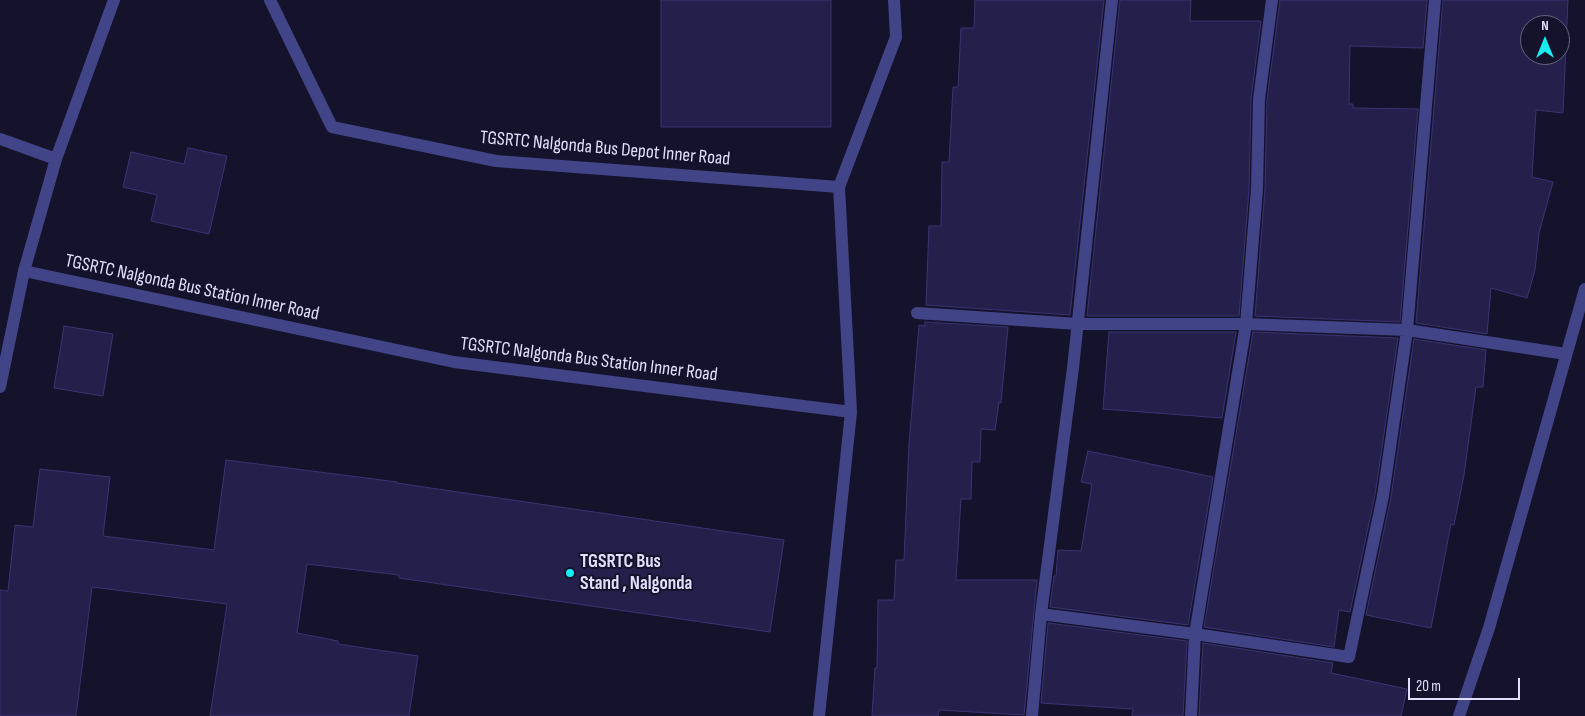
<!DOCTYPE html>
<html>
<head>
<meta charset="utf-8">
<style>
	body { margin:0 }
	#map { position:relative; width:1585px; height:716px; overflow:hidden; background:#15132b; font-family:"Sofia Sans Condensed",sans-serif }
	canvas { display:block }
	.north { position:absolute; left:1520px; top:15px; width:50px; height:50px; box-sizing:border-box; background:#15132b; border:1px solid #66657f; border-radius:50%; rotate:0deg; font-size:14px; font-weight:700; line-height:20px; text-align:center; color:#e0dffd }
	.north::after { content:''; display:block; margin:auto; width:18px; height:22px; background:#16ecf2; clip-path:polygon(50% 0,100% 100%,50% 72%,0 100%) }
	.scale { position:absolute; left:1408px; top:678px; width:112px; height:22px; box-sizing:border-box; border:2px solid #e0dffd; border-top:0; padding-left:6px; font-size:15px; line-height:18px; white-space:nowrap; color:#e0dffd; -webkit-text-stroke:4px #15132b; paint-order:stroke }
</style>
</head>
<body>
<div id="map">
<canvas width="1585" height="716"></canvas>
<div class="north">N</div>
<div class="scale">20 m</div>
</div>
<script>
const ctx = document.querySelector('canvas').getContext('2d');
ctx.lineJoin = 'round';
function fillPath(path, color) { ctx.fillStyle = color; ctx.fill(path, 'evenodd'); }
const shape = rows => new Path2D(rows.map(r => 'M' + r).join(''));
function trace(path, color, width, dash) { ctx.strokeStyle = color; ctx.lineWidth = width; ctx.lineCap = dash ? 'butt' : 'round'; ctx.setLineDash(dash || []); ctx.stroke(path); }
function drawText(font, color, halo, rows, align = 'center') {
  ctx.font = font + ' "Sofia Sans Condensed",sans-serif'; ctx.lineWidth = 4; ctx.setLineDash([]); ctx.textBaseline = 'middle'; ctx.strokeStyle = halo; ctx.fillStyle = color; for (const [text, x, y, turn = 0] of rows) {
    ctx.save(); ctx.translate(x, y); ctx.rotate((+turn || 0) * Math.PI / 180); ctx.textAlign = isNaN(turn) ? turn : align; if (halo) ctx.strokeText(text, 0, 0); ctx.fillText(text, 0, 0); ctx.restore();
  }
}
const building = shape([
	[661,0,831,0,831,127,661,127,661,0],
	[975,0,1104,0,1070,315,926,305,929,226,941,226,942,162,949,162,953,87,958,87,961,28,974,28,975,0],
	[1120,0,1191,0,1190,21,1261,21,1251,99,1249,189,1239,316,1087,316,1120,0],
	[1280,0,1427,0,1423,48,1350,46,1349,104,1353,104,1353,108,1418,109,1400,322,1255,316,1265,189,1267,100,1280,0],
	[1443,0,1568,0,1563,113,1536,110,1532,177,1553,182,1539,233,1535,270,1527,298,1491,288,1487,334,1416,323,1443,0],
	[1530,25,1560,25,1560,55,1530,55,1530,25],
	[188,148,227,156,209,234,151,221,157,195,123,187,131,152,184,164,188,148],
	[925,322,1008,327,1001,403,999,402,995,430,981,429,980,462,972,462,971,499,961,499,956,580,1037,580,1024,715,939,710,938,716,872,716,875,668,877,668,878,600,894,600,896,560,904,560,909,444,919,325,925,326,925,322],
	[64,326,113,334,103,396,54,388,64,326],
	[1109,332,1236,332,1222,418,1103,409,1109,332],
	[1253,332,1398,338,1375,495,1350,612,1339,610,1334,647,1204,627,1253,332],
	[1414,339,1486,350,1483,387,1476,387,1464,475,1454,525,1451,524,1431,628,1366,615,1391,497,1414,339],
	[1088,451,1213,477,1188,625,1050,607,1054,576,1056,576,1058,550,1081,551,1092,484,1081,482,1088,451],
	[226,460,397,482,397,483,784,540,770,632,399,578,399,575,307,564,297,633,338,641,338,644,418,656,409,716,210,716,227,604,92,587,76,716,0,716,0,590,8,591,15,525,33,527,40,469,110,477,103,536,214,550,226,460],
	[1048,623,1187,641,1183,716,1132,716,1133,709,1041,703,1048,623],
	[1203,643,1333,663,1331,673,1407,689,1401,716,1199,716,1203,643]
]);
fillPath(building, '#25204b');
trace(building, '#3b3375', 1);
trace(shape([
	[270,0,332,127,496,161,839,187],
	[24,271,454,362,851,412],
	[819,716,851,412,839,187,896,37,894,0]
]), '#414487', 12);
trace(shape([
	[0,139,56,159],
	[917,313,1078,324,1246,324,1407,330,1566,354],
	[1041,614,1073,368,1112,0],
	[1032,716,1041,614,1195,634,1246,324,1257,189,1259,99,1272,0],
	[1191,716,1195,634,1349,657,1383,496,1407,330,1435,0],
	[1459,716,1489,628,1585,289]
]), '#414487', 12);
trace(shape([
	[0,387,24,271,56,159,114,0]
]), '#414487', 12);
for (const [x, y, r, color] of [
	[570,573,5,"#16ecf2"]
]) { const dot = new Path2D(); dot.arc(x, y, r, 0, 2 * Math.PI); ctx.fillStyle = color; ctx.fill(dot); trace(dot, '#15132b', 2); }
drawText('19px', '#e0dffd', '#15132b', [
	["TGSRTC Nalgonda Bus Depot Inner Road",605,149,5],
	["TGSRTC Nalgonda Bus Station Inner Road",192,288,12],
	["TGSRTC Nalgonda Bus Station Inner Road",589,360,7]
]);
drawText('bold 19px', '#e0dffd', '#15132b', [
	["TGSRTC Bus",580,562],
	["Stand , Nalgonda",580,584]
], 'left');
</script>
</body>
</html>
